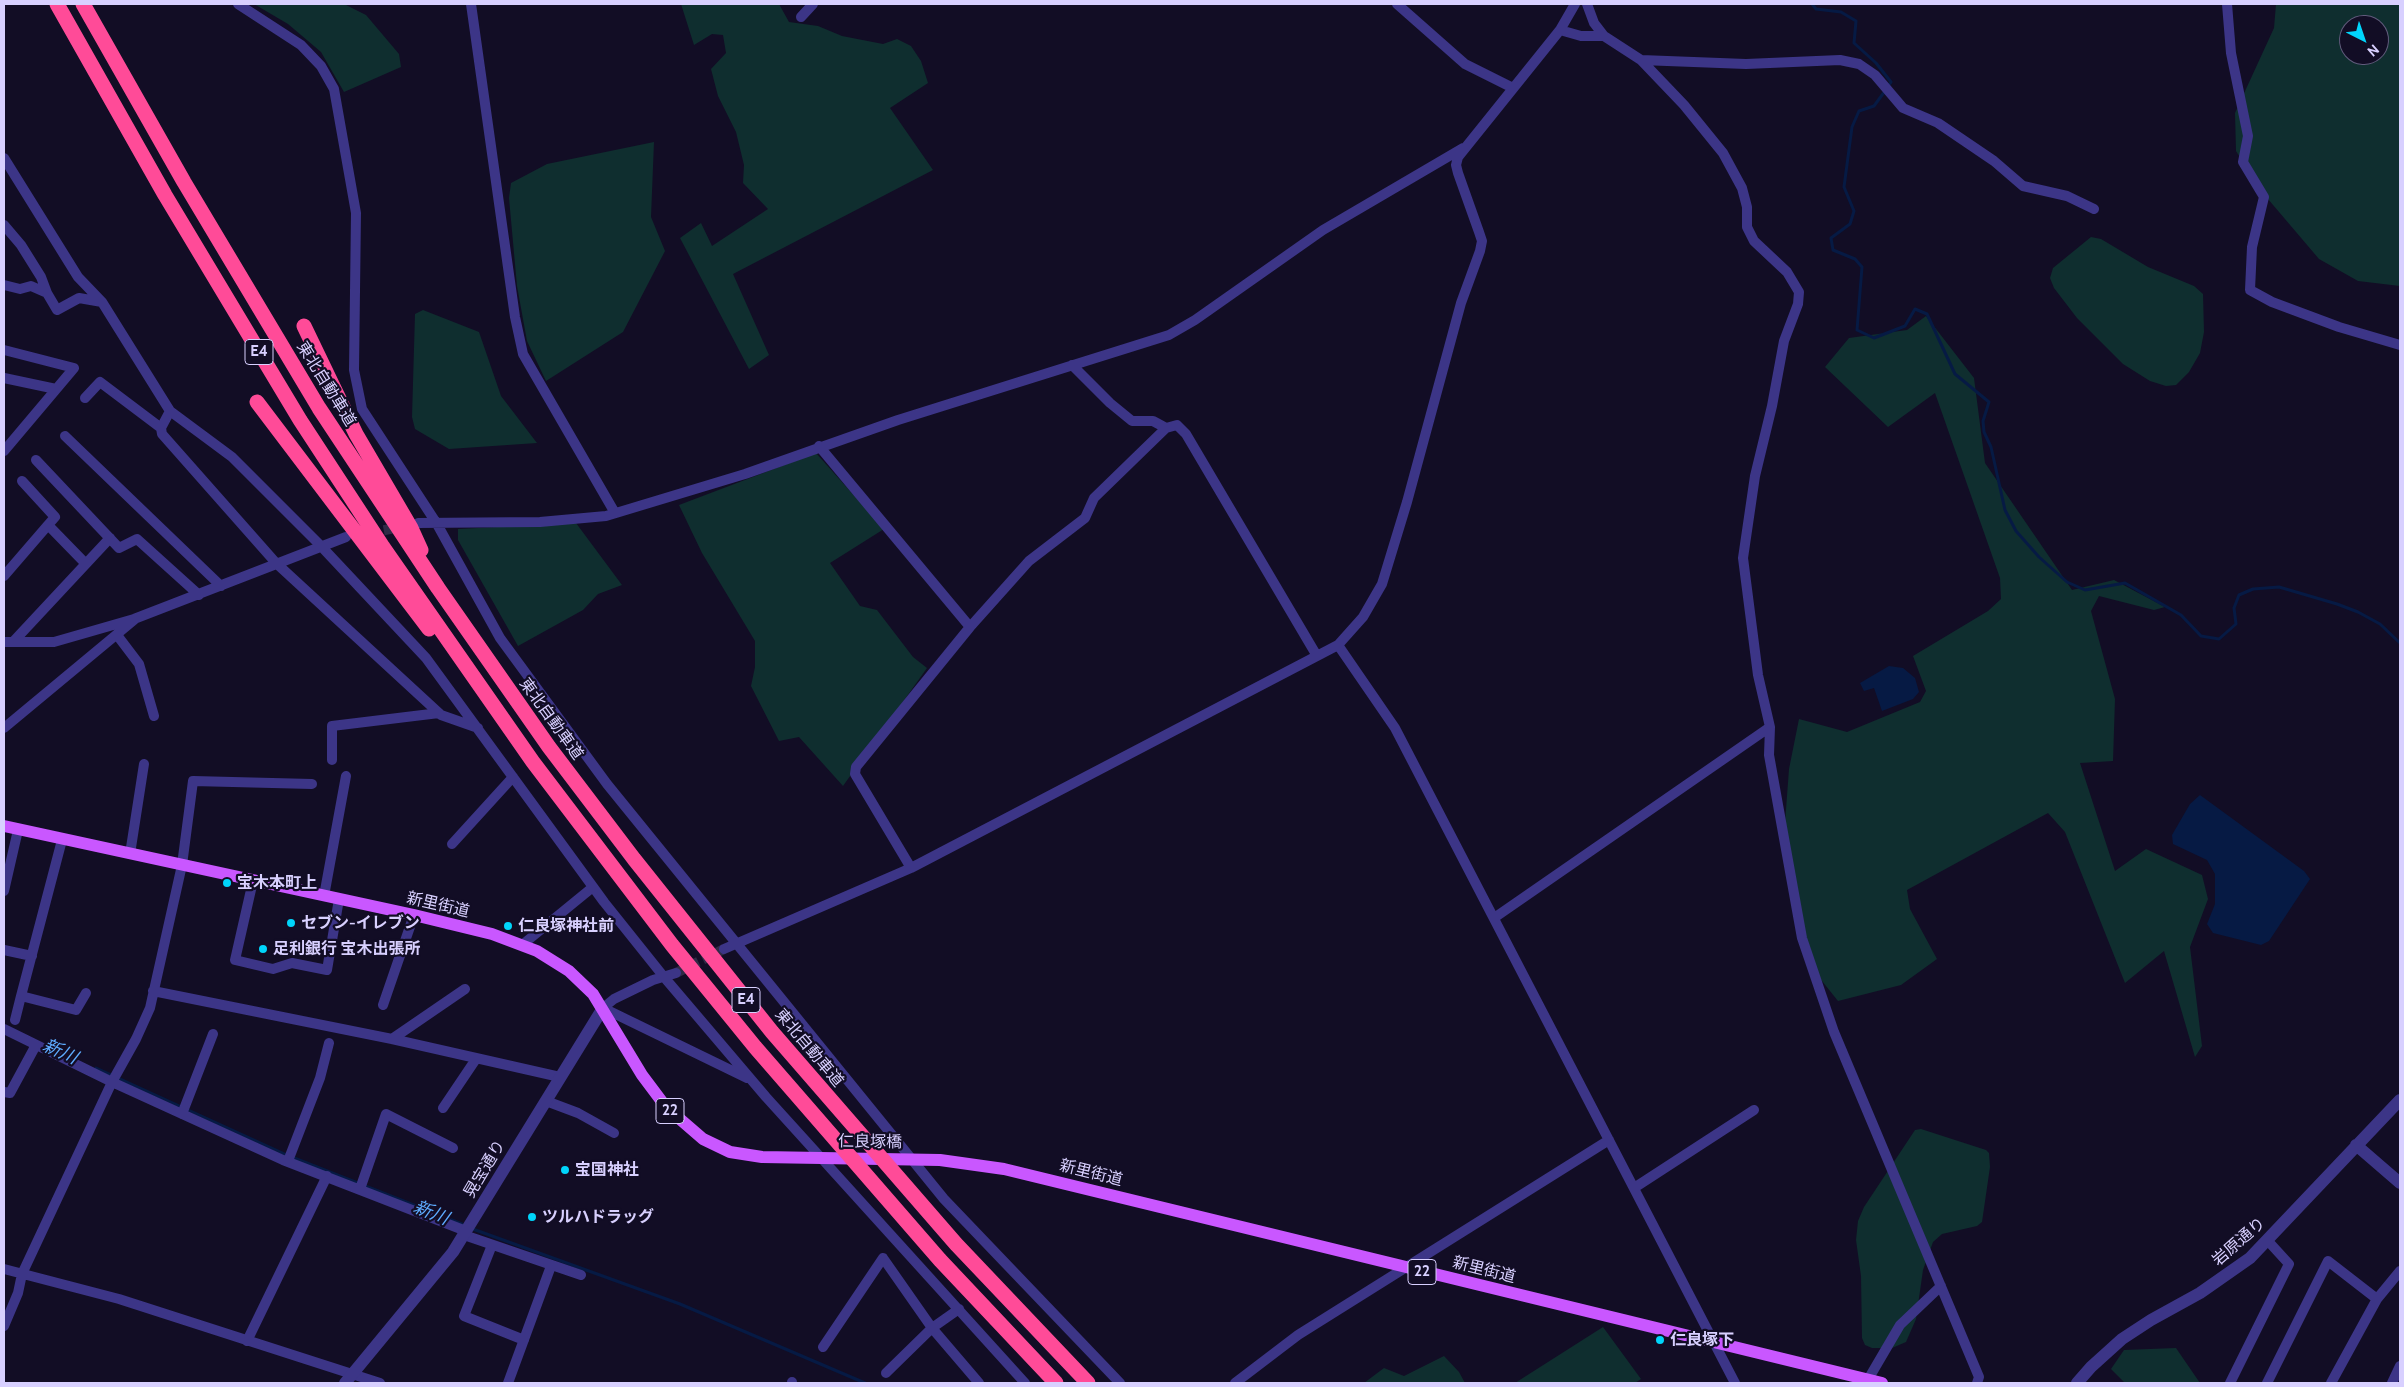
<!DOCTYPE html>
<html>
<head>
<meta charset="utf-8">
<style>
	body { margin:0 }
	#map { position:relative; width:2404px; height:1387px; overflow:hidden; background:#120d25; font-family:Cabin,sans-serif }
	canvas { display:block }
	.frame { position:absolute; inset:0; border:5px solid #d8d0ff; pointer-events:none }
	.north { position:absolute; left:2339px; top:15px; width:50px; height:50px; box-sizing:border-box; background:#120d25; border:1px solid #615b7c; border-radius:50%; rotate:139deg; font-size:14px; font-weight:700; line-height:20px; text-align:center; color:#d8d0ff }
	.north::after { content:''; display:block; margin:auto; width:18px; height:22px; background:#00d5fb; clip-path:polygon(50% 0,100% 100%,50% 72%,0 100%) }
</style>
</head>
<body>
<div id="map">
<canvas width="2404" height="1387"></canvas>
<div class="frame"></div>
<div class="north">N</div>
</div>
<script>
const ctx = document.querySelector('canvas').getContext('2d');
ctx.lineJoin = 'round';
function fillPath(path, color) { ctx.fillStyle = color; ctx.fill(path, 'evenodd'); }
const shape = rows => new Path2D(rows.map(r => 'M' + r).join(''));
function trace(path, color, width, dash) { ctx.strokeStyle = color; ctx.lineWidth = width; ctx.lineCap = dash ? 'butt' : 'round'; ctx.setLineDash(dash || []); ctx.stroke(path); }
function drawText(font, color, halo, rows, align = 'center') {
  ctx.font = font + ' Cabin,"Noto Sans JP",sans-serif'; ctx.lineWidth = 4.5; ctx.setLineDash([]); ctx.textBaseline = 'middle'; ctx.strokeStyle = halo; ctx.fillStyle = color; for (const [text, x, y, turn = 0] of rows) {
    ctx.save(); ctx.translate(x, y); ctx.rotate((+turn || 0) * Math.PI / 180); ctx.textAlign = isNaN(turn) ? turn : align; if (halo) ctx.strokeText(text, 0, 0); ctx.fillText(text, 0, 0); ctx.restore();
  }
}
fillPath(shape([
	[254,4,344,4,366,15,399,54,401,67,344,92,321,52,288,24],
	[681,4,779,4,789,22,818,26,842,36,883,44,897,39,911,46,921,61,928,83,890,108,933,170,733,274,769,355,749,369,680,238,701,223,712,246,768,209,743,183,744,165,736,132,718,96,711,69,726,53,723,35,712,34,694,45],
	[2276,4,2400,4,2400,286,2358,281,2319,259,2262,192,2236,151,2235,113,2274,28],
	[2349,25,2379,25,2379,55,2349,55],
	[654,142,651,217,665,251,623,332,546,381,527,341,517,286,509,198,511,183,547,164],
	[2091,237,2101,239,2148,267,2194,286,2203,294,2204,332,2200,353,2189,372,2176,385,2166,386,2150,381,2123,364,2077,318,2054,288,2050,278,2053,268],
	[423,310,479,332,501,396,537,443,449,449,415,429,412,417,415,314],
	[1926,316,1974,378,1985,463,2072,590,2114,580,2165,607,2154,610,2099,596,2091,611,2115,699,2113,761,2080,763,2115,871,2146,849,2202,875,2208,899,2190,947,2202,1046,2195,1057,2164,951,2125,983,2065,832,2048,813,1907,890,1910,909,1937,959,1901,985,1838,1001,1818,976,1797,915,1785,823,1789,769,1799,719,1847,732,1920,702,1926,691,1913,656,1988,611,2001,599,2000,578,1935,393,1888,427,1825,367,1849,338,1907,330],
	[816,453,884,529,830,563,860,606,877,610,913,657,927,668,843,786,799,737,779,741,751,686,755,667,755,641,702,553,679,505],
	[576,523,622,585,598,594,583,610,518,646,458,540,458,529],
	[1921,1129,1986,1150,1989,1153,1990,1167,1982,1222,1977,1226,1942,1234,1933,1242,1923,1270,1916,1319,1906,1342,1892,1348,1872,1348,1865,1345,1862,1338,1861,1276,1856,1240,1858,1221,1864,1207,1915,1130],
	[1603,1327,1641,1379,1635,1383,1515,1383],
	[2176,1348,2200,1383,2125,1383,2111,1369,2124,1350],
	[1444,1356,1459,1372,1465,1383,1364,1383,1384,1368,1404,1376]
]), '#0f2e2f');
fillPath(shape([
	[1889,666,1903,668,1915,678,1919,692,1913,699,1882,711,1874,688,1864,691,1860,683],
	[2200,795,2304,871,2310,879,2269,941,2261,945,2213,933,2207,924,2215,904,2215,874,2207,860,2173,844,2172,835,2190,804]
]), '#061a44');
trace(shape([
	[1812,4,1816,9,1841,12,1856,21,1854,43,1876,63,1891,82,1888,86],
	[1885,91,1874,106,1859,111,1852,127,1844,187,1854,211,1850,224,1831,238,1833,250,1855,259,1862,267,1857,330,1874,338,1905,326,1915,309,1927,314,1955,374,1989,402,1983,421,1984,432,1991,447,2005,510,2016,531,2039,557,2067,582,2085,590,2125,583,2181,615,2201,636,2219,639,2236,624,2234,608,2239,595,2253,589,2279,587,2337,604,2358,612,2380,624,2400,643],
	[96,1068,289,1156,462,1224],
	[470,1228,680,1304,865,1383]
]), '#061a44', 3);
trace(shape([
	[369,533,401,527],
	[676,973,724,949]
]), '#302a46', 10, [10, 5]);
trace(shape([
	[238,4,301,45,321,66,334,89,356,213,354,370,362,409,437,524,500,638,607,784,944,1199,1120,1383],
	[471,4,515,317,523,354,615,513],
	[1397,4,1465,64,1513,88],
	[1587,4,1594,23,1604,36],
	[2227,4,2231,53,2248,136,2243,162,2264,197,2252,247,2250,290,2272,302,2339,327,2400,345],
	[801,17,813,4],
	[1560,30,1581,36,1604,36,1641,60,1684,105,1723,153,1742,188,1747,207,1747,227,1754,241,1787,272,1799,292,1798,304,1784,341,1772,406,1755,476,1743,558,1758,675,1770,727,1769,755,1802,938,1834,1032,1979,1377,1977,1383],
	[1641,60,1746,64,1840,60,1859,64,1875,75,1903,108,1938,123,1994,161,2023,186,2067,196,2094,209],
	[4,158,78,277,102,302,170,411,232,457,320,545,426,658,604,902,664,977,766,1097,1025,1383],
	[4,225,21,245,41,277,47,293,57,310,79,298,102,302],
	[4,285,20,289,31,286,47,293],
	[4,350,74,368,4,451],
	[1072,365,1110,403,1132,421,1153,421,1166,428],
	[4,378,56,389],
	[85,398,100,382,161,428],
	[170,411,161,428,162,434,276,563,441,715,478,728],
	[65,436,221,586],
	[819,446,970,627],
	[36,460,119,548,137,539,199,595],
	[22,481,55,517,48,525],
	[418,523,540,522,606,516,745,474,898,420,1169,335,1195,320,1323,230,1463,148],
	[4,576,48,525,86,564],
	[117,635,139,664,154,716],
	[4,642,54,642,134,619,346,537],
	[13,642,110,538],
	[1338,645,1395,728,1735,1383],
	[4,728,134,620],
	[332,760,332,726,439,713],
	[62,840,21,996,76,1010,86,993],
	[452,844,513,777],
	[130,854,144,764],
	[911,868,855,774,856,767,970,627,1029,561,1085,518,1094,498,1166,428,1177,425,1186,434,1317,656],
	[253,881,235,960,273,969,292,963,327,970,339,899],
	[4,891,18,830],
	[324,896,346,776],
	[1494,918,1770,727],
	[522,945,593,887],
	[724,949,911,868,1338,645,1363,617,1382,584,1407,502,1461,303,1480,251,1482,241,1479,232,1458,173,1456,165,1458,157,1560,30,1575,4],
	[4,950,32,956],
	[676,973,653,980,614,999,603,1008,747,1078],
	[153,991,392,1039,560,1077],
	[383,1005,414,915],
	[15,1020,21,996],
	[4,1029,112,1082,283,1160,466,1231],
	[392,1039,465,989],
	[4,1092,10,1093,36,1045],
	[546,1101,578,1113,614,1133],
	[443,1108,476,1059],
	[182,1114,213,1034],
	[288,1161,320,1078,329,1043],
	[1634,1188,1754,1110],
	[360,1189,386,1114,453,1148],
	[464,1235,581,1275],
	[492,1245,464,1316,524,1340],
	[4,1269,119,1299,380,1383],
	[4,1326,18,1293,22,1274,112,1082,136,1039,150,1008,182,865,193,781,312,784],
	[247,1341,327,1176],
	[823,1347,883,1258,932,1328,959,1309],
	[886,1373,932,1328,979,1383],
	[508,1383,551,1266],
	[792,1383,792,1382],
	[1235,1383,1298,1335,1609,1140],
	[1866,1383,1900,1325,1941,1286],
	[2230,1383,2289,1264,2268,1241],
	[2267,1383,2328,1261,2377,1299],
	[2331,1383,2377,1299,2400,1271],
	[2392,1383,2400,1366]
]), '#3c3587', 10);
trace(shape([
	[2356,1145,2400,1183],
	[345,1383,453,1252,603,1008],
	[2077,1383,2091,1367,2122,1339,2151,1320,2200,1293,2250,1258,2400,1100]
]), '#3c3587', 12);
trace(shape([
	[4,826,414,915,492,934,537,951,569,971,593,994,642,1075,666,1107,703,1139,730,1152,762,1157,940,1160,1004,1169,1882,1383]
]), '#c957ff', 12);
trace(shape([
	[57,4,165,195,300,420,383,547,533,762,672,945,755,1047,940,1260,1056,1383],
	[83,4,184,182,319,408,438,588,549,747,634,859,772,1032,956,1244,1088,1383],
	[304,326,356,434,411,528,421,550],
	[257,402,429,629]
]), '#ff4b98', 15);
for (const [x, y, r, color] of [
	[227,883,5,"#00d5fb"],
	[291,923,5,"#00d5fb"],
	[508,926,5,"#00d5fb"],
	[263,949,5,"#00d5fb"],
	[565,1170,5,"#00d5fb"],
	[532,1217,5,"#00d5fb"],
	[1660,1340,5,"#00d5fb"]
]) { const dot = new Path2D(); dot.arc(x, y, r, 0, 2 * Math.PI); ctx.fillStyle = color; ctx.fill(dot); trace(dot, '#120d25', 2); }
for (const [x, y, w] of [
	[259,352,28],
	[746,1000,28],
	[670,1111,28],
	[1422,1272,28]
]) { const box = new Path2D(); box.roundRect(x - w / 2, y - 12.5, w, 25, 4); ctx.fillStyle = '#120d25'; ctx.fill(box); trace(box, '#d8d0ff', 1); }
drawText('bold 15px', '#d8d0ff', null, [
	["E4",259,352],
	["E4",746,1000],
	["22",670,1111],
	["22",1422,1272]
]);
drawText('16px', '#d8d0ff', '#120d25', [
	["東北自動車道",326,384,58],
	["東北自動車道",551,719,54],
	["新里街道",438,905,13],
	["東北自動車道",809,1048,50],
	["仁良塚橋",870,1142,1],
	["晃宝通り",485,1169,-59],
	["新里街道",1091,1173,14],
	["岩原通り",2239,1242,-41],
	["新里街道",1484,1270,14]
]);
drawText('bold 16px', '#d8d0ff', '#120d25', [
	["宝木本町上",237,883],
	["セブン-イレブン",301,923],
	["仁良塚神社前",518,926],
	["足利銀行 宝木出張所",273,949],
	["宝国神社",575,1170],
	["ツルハドラッグ",542,1217],
	["仁良塚下",1670,1340]
], 'left');
drawText('italic 18px', '#5eacff', '#120d25', [
	["新川",60,1052,24],
	["新川",431,1213,22]
]);
</script>
</body>
</html>
